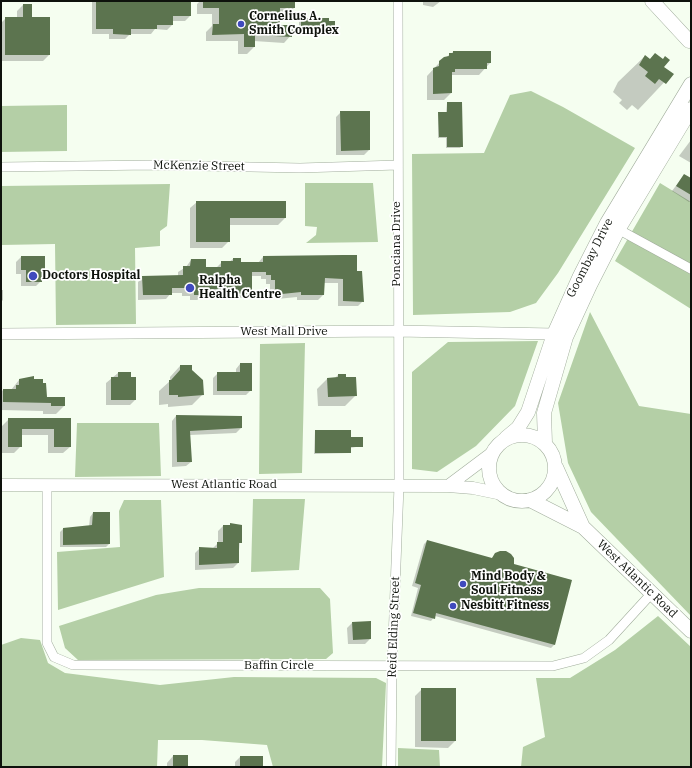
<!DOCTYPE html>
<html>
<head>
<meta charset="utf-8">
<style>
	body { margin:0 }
	#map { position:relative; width:692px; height:768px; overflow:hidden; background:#f5fef0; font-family:"IBM Plex Serif",serif }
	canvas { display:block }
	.frame { position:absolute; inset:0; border:2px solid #0e120c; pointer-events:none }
</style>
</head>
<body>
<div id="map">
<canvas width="692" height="768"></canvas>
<div class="frame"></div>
</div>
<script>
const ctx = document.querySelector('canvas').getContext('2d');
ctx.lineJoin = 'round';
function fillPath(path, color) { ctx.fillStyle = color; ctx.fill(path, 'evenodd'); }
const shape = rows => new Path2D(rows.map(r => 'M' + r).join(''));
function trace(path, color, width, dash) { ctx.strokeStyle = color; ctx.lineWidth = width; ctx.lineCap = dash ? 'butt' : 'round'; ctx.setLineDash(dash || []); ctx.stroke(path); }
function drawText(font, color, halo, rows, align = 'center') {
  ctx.font = font + ' "IBM Plex Serif",serif'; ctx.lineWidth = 3.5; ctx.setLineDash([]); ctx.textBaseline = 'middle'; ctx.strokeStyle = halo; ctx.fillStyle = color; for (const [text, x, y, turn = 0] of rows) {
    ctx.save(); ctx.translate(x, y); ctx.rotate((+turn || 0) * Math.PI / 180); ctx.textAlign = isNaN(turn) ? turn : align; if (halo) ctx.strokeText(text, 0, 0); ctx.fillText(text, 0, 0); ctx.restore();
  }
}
fillPath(shape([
	[531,91,563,107,635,148,558,273,536,303,510,312,413,315,412,154,484,153,510,95],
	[67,105,67,151,1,152,1,106],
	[305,183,373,183,378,242,306,243,316,235,317,227,305,226],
	[660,183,691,202,691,309,615,261],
	[170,184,167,226,160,231,160,246,135,248,136,324,56,325,55,244,1,245,1,186],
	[590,312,639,406,691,414,691,616,591,512,568,463,558,403],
	[538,341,515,406,476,446,437,472,412,469,412,372,448,342],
	[305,343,302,473,259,474,260,344],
	[77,423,159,423,161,476,75,477],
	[253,499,305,499,299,570,251,572],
	[124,500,161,500,164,577,58,610,57,552,120,547,119,511],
	[199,588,320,588,330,599,333,653,326,659,78,660,65,648,59,626,156,595],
	[658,616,691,647,691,767,521,767,523,747,545,737,536,678,570,678,615,650],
	[21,638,40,640,48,663,65,673,160,685,234,677,376,678,386,683,382,767,273,767,267,745,202,740,158,740,157,767,1,767,1,645],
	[398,748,439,750,440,767,398,767]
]), '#b4cfa6');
fillPath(shape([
	[92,1,190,1,190,16,185,21,172,21,172,25,167,30,155,29,151,34,130,34,125,39,109,39,109,34,92,34],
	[200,1,294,1,294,8,287,14,279,14,279,26,294,32,284,43,254,41,254,47,247,54,238,54,238,41,206,41,206,32,212,26,212,14,197,14,197,4],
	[423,1,441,1,433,7,423,5],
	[23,5,49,55,43,61,1,61,1,23,6,18,17,18,17,11],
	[302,19,334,22,334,28,331,31,299,32,299,22],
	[453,52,490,63,479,75,451,75,451,93,444,100,427,100,427,76,440,62],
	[655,54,663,67,672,74,638,110,632,105,627,110,619,103,622,100,613,92,618,82,645,56,649,60],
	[447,103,462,146,460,148,446,148,446,138,438,138,438,114,446,113],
	[341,112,369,150,364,155,336,155,336,117],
	[691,140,691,163,679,156],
	[684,175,691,179,691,201,689,202,672,191],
	[197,202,285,218,278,225,229,225,229,241,222,248,190,248,190,208],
	[21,257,44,269,41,273,41,281,36,286,21,286,21,274,16,274,16,262],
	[263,257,356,272,363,301,358,306,338,306,338,283,324,283,323,295,318,300,297,300,297,297,277,299,277,297,274,297,274,294,270,293,270,284,266,284,266,279,261,279,261,276,251,276,251,289,243,298,219,297,219,293,246,295,248,293,219,291,219,293,206,293,197,300,190,300,190,296,182,296,182,293,171,293,166,299,138,300,138,282,143,277,178,276,178,272,186,267,191,260,205,268,216,268,222,262,229,262,233,259,240,259,240,263,258,263],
	[1,290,3,290,3,300,1,302],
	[240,364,251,390,246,395,213,395,213,378,218,373,236,373,236,369],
	[180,366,191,370,203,394,192,405,168,407,168,404,159,405,159,391,170,381,170,377],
	[118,373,135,400,130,405,106,405,106,383],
	[338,375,345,375,345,378,356,395,345,406,318,406,317,389,328,378,335,378],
	[27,378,42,380,46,398,64,406,56,414,43,414,43,411,1,410,1,392,3,390,11,390,19,380],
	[176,416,241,428,236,433,190,435,191,462,186,466,172,467,172,421],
	[9,419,70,419,70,447,63,453,48,453,48,435,21,435,21,446,14,453,2,453,2,426],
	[315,431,350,438,362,446,350,448,349,453,314,454],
	[93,513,109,544,106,547,60,547,60,532,63,529,89,527,90,517],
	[223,526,241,526,238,563,233,568,195,570,195,553,200,548,212,549,218,543,218,531],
	[427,541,491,559,496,554,513,565,571,580,554,645,551,648,435,616,431,621,411,616,418,588,412,586,424,544],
	[352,623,370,639,365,644,348,644,347,628],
	[422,689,455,741,448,748,415,747,415,696],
	[173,756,187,767,167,767,167,763],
	[240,757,262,767,235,767,235,762]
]), '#0003');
fillPath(shape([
	[96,1,191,1,191,16,173,16,173,25,157,25,157,29,131,29,131,35,113,34,113,29,96,29],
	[203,1,295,1,295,8,280,8,280,25,295,25,295,33,292,33,292,37,255,35,255,47,244,47,244,34,212,35,213,24,219,24,219,8,203,8],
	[23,4,32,4,32,17,50,17,50,55,5,55,5,17,23,17],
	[301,18,329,18,329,21,335,21,335,28,301,29],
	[453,51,491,51,491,63,487,63,487,69,455,69,455,72,452,72,452,93,433,94,433,68,439,66,439,61,444,57,449,56,449,53,453,53],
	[655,53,663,59,665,56,670,60,664,67,674,74,666,84,659,79,655,84,645,76,648,72,639,65,645,55,650,59],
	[447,102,462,102,463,147,447,147,447,137,439,137,438,112,447,112],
	[340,111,370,111,370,150,341,151],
	[684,174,691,178,691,195,676,186],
	[196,201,286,201,286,218,230,218,230,242,196,242],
	[343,255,357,255,357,271,362,271,364,302,343,301,343,279,325,278,324,295,301,295,301,292,282,294,282,292,278,292,278,289,275,289,275,280,271,280,271,275,266,275,266,272,252,272,252,290,250,290,250,294,224,293,224,289,209,289,209,292,204,292,204,295,194,295,194,291,187,291,187,288,172,288,172,295,143,295,142,276,183,275,183,266,190,266,191,259,206,259,206,267,221,267,221,261,233,261,233,258,241,258,241,262,263,262,263,256],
	[21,256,45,256,45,270,42,270,42,282,26,282,26,270,21,270],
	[240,363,252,363,252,391,217,391,217,372,240,372],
	[180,365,192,365,192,370,203,380,204,395,178,397,178,395,169,395,169,380,171,380,180,370],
	[118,372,131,372,131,377,136,377,136,400,111,400,111,377,118,377],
	[338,374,346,374,346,377,356,377,357,396,328,397,327,378,338,377],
	[34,376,34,379,43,379,43,383,46,383,47,397,65,397,65,406,51,406,51,403,3,402,3,389,16,389,16,385,19,385,19,379],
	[176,415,242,416,242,428,190,431,192,462,177,462],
	[8,418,71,418,71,447,54,447,54,429,22,429,22,447,8,447],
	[315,430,351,430,351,437,363,437,363,447,351,447,351,453,315,453],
	[93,512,110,512,110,544,63,545,63,528,92,525],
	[230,523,242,525,242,543,239,543,239,563,199,565,199,547,217,548,217,542,223,542,223,525,230,525],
	[427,540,492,558,495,553,500,551,506,551,511,554,514,558,514,564,572,580,555,645,436,613,435,619,413,613,421,585,415,583],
	[371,621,371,639,353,640,352,622],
	[421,688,456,688,456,741,421,741],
	[173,755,188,755,188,767,173,767],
	[240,756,263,756,263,767,240,767]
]), '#5c744f');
const minor = shape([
	[1,167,152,165,300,168,398,165],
	[614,227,691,269],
	[47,485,47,643,54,657,73,665,553,666,584,658,609,640,652,593],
	[391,767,392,667,399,486,398,1]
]);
const tertiary = shape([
	[1,334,397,331,554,334,562,336]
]);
const secondary = shape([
	[1,485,448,486,473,488,502,494],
	[448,486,492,453]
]);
const primary = shape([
	[652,1,689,41],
	'489 468a33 33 0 1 1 66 0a33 33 0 1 1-66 0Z',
	[506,438,518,428,528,412,554,334,579,278,607,223,691,84],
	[545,443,544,413,566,337,590,285,618,230,691,109],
	[556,467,583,527],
	[530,500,583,527,691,631]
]);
trace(minor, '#a1ad9c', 10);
trace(tertiary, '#a1ad9c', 12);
trace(secondary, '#a1ad9c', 13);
trace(primary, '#a1ad9c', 15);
trace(minor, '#fff', 9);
trace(tertiary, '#fff', 11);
trace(secondary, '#fff', 12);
trace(primary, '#fff', 14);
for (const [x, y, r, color] of [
	[241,24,4,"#404abe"],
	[33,276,5,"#404abe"],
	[190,288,5,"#404abe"],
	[463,584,4,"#404abe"],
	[453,606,4,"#404abe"]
]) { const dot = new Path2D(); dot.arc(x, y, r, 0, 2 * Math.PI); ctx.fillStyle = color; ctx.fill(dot); trace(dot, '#fff', 1.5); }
drawText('bold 12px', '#0e120c', '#fff', [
	["Cornelius A.",249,17],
	["Smith Complex",249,31],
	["Doctors Hospital",42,276],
	["Ralpha",199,281],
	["Health Centre",199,295],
	["Mind Body &",471,577],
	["Soul Fitness",471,591],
	["Nesbitt Fitness",461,606]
], 'left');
drawText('12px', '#0e120c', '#fff', [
	["McKenzie Street",199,166,1],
	["Ponciana Drive",397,244,-90],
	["Goombay Drive",590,258,-63],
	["West Mall Drive",284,332],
	["West Atlantic Road",224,485],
	["West Atlantic Road",637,579,44],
	["Reid Elding Street",394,627,-88],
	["Baffin Circle",279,666]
]);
</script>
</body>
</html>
